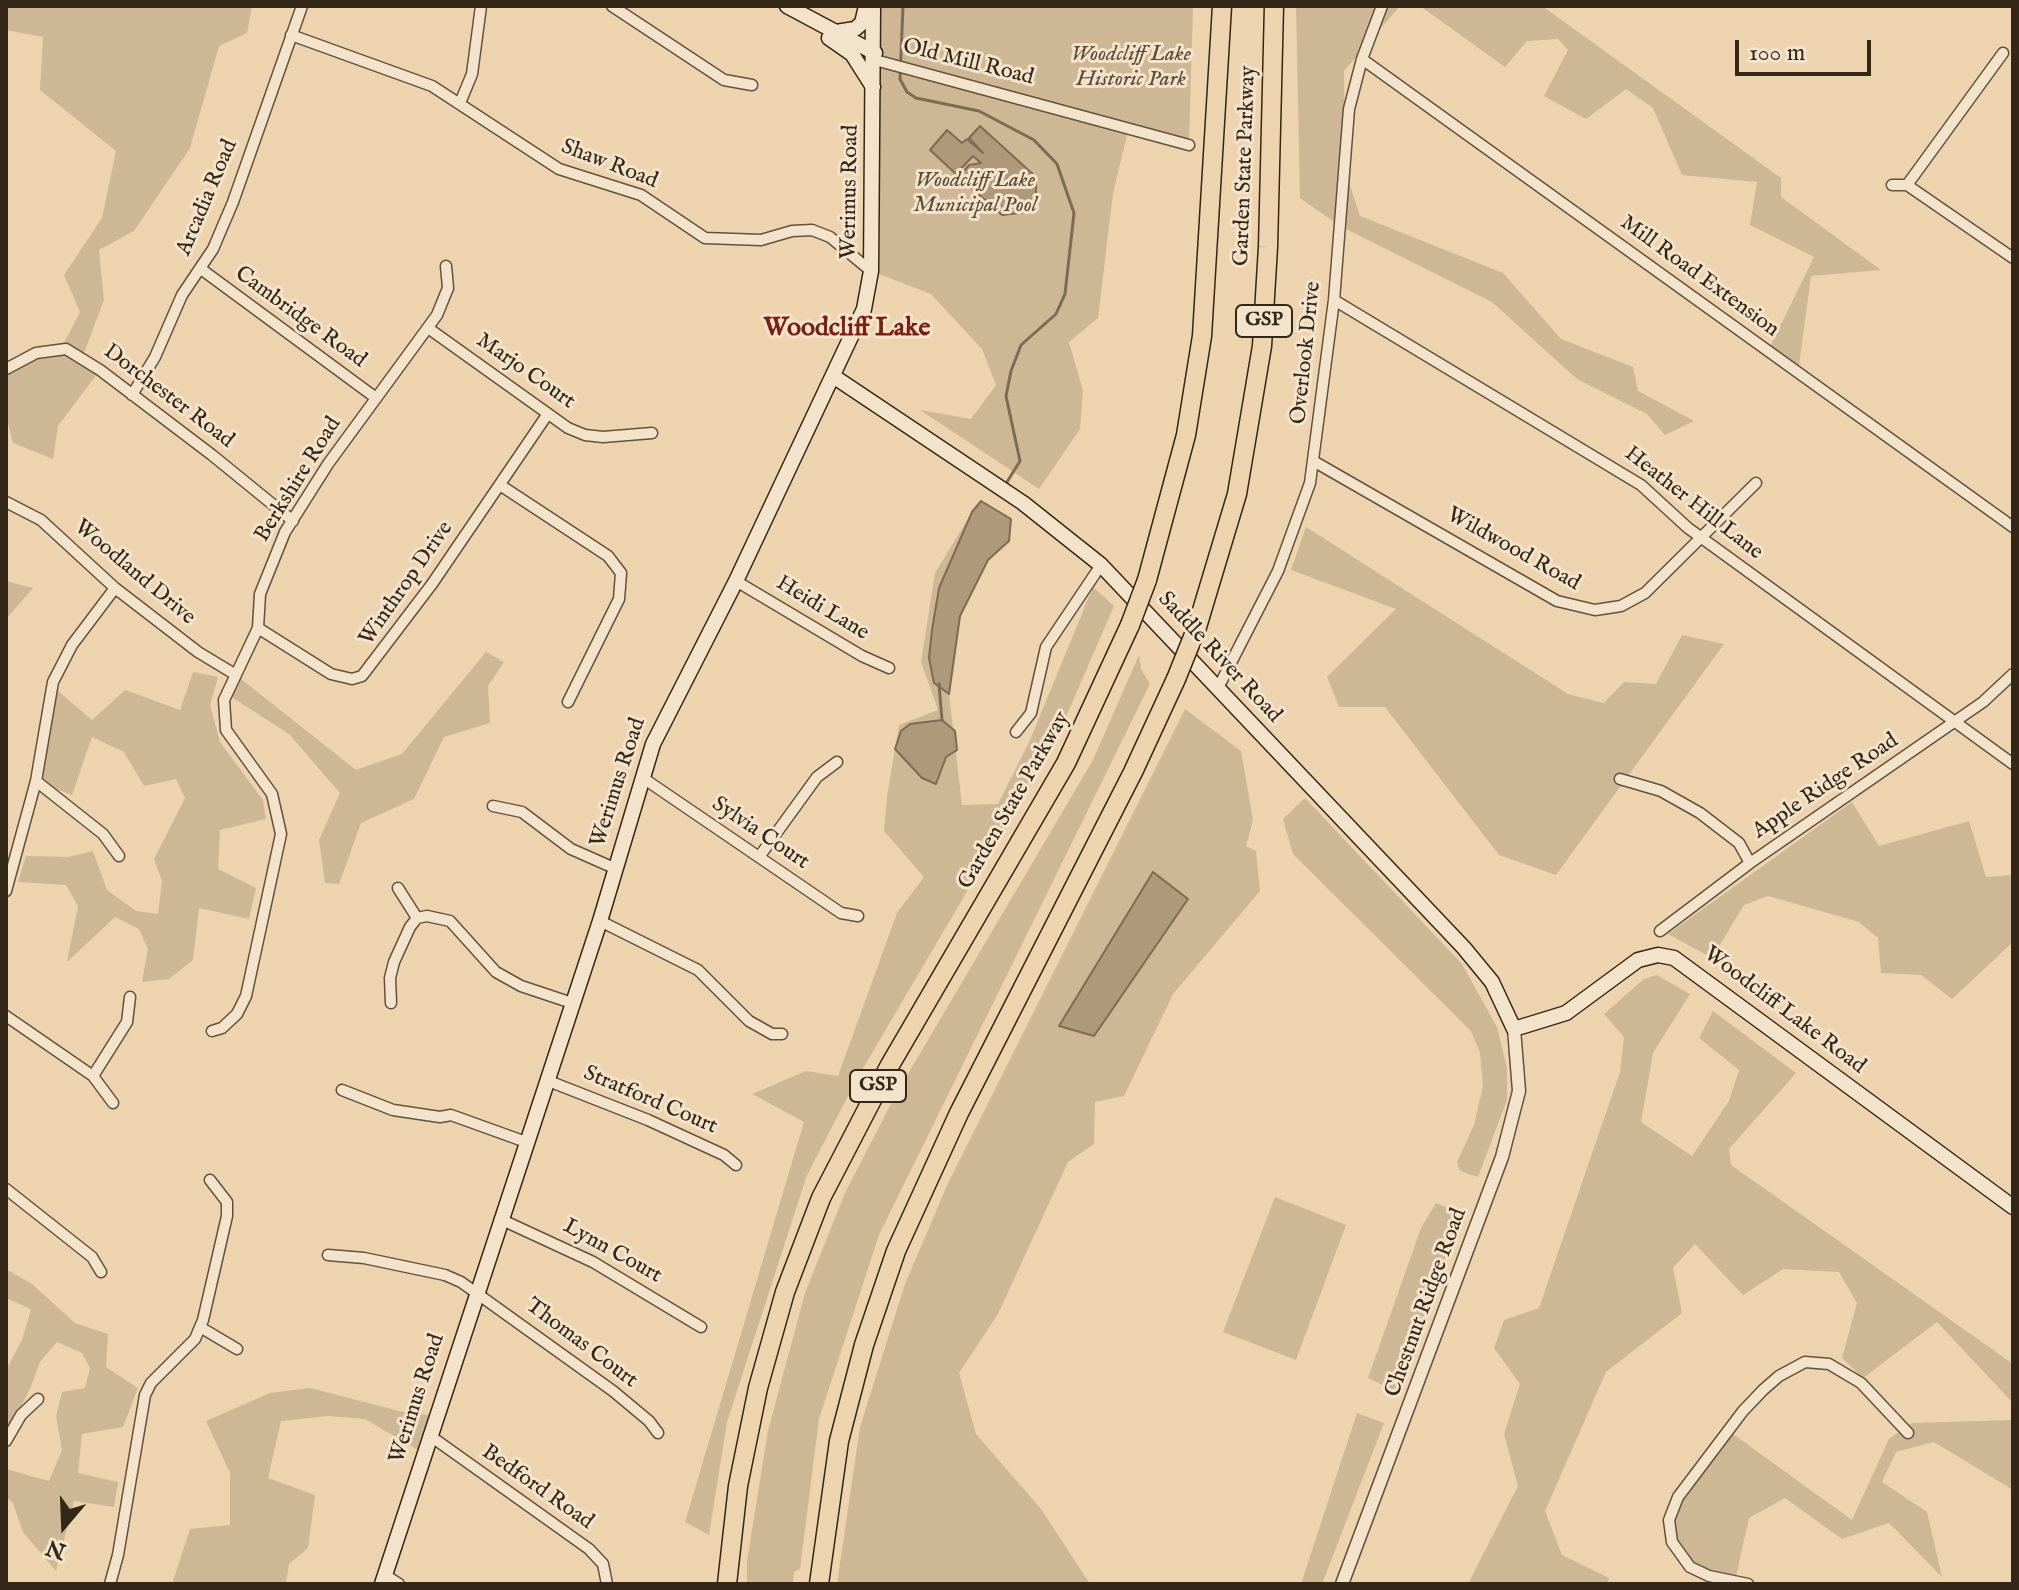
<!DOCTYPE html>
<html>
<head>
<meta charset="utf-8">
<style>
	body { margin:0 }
	#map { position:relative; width:2019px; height:1590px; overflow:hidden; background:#edd4af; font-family:"IM FELL English",serif }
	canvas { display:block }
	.frame { position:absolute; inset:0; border:8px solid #332717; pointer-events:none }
	.north { position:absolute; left:24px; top:1486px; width:80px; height:80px; -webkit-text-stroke:6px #f3e3cb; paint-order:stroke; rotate:199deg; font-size:22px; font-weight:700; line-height:32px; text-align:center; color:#332717 }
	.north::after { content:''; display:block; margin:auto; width:28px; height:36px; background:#332717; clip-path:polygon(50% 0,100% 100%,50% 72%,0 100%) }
	.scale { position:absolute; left:1735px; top:40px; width:136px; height:36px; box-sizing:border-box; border:4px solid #332717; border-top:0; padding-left:10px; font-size:24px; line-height:28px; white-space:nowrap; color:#332717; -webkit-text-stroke:6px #f3e3cb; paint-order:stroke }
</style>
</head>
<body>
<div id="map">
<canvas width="2019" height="1590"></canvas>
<div class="frame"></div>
<div class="north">N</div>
<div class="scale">100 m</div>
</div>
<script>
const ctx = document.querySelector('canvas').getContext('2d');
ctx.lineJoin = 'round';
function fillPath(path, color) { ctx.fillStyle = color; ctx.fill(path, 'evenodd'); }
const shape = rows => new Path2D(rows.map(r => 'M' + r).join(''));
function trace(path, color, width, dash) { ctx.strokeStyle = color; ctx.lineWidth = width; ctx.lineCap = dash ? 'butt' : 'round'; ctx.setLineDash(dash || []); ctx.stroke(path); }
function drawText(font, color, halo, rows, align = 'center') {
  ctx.font = font + ' "IM FELL English",serif'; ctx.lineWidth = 6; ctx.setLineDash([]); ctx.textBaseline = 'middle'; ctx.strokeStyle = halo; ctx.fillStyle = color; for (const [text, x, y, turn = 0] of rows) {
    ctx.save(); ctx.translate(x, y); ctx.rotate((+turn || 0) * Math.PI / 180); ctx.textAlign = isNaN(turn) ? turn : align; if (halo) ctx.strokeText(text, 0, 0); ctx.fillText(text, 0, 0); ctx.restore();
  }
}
fillPath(shape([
	[6,6,252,6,247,33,219,46,190,148,134,231,99,250,104,300,82,358,100,370,58,426,53,459,13,443,6,415,6,369,61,349,80,312,64,275,102,218,116,151,40,90,43,37,6,30],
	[873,6,1193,6,1189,142,1128,131,1113,193,1098,318,1069,342,1083,391,1080,429,1039,489,920,410,971,419,996,385,982,349,931,294,871,271],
	[1296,6,1400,6,1344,71,1345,170,1360,216,1503,273,1561,339,1633,367,1638,391,1694,421,1665,435,1647,414,1577,379,1492,302,1340,226,1300,198],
	[1420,6,1542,6,1781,178,1781,197,1881,270,1811,276,1798,373,1768,351,1814,257,1750,225,1757,182,1682,175,1653,108,1626,89,1586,119,1544,96,1568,50,1558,39,1527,41,1505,67],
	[972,512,939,588,929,658,934,683,949,694,962,805,998,804,1030,740,1093,587,1114,606,1056,740,859,1075,807,1175,727,1422,709,1535,685,1522,804,1122,752,1094,806,1071,838,1076,897,913,924,877,884,831,887,797,899,725,938,710,921,662,935,573],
	[1306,527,1568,694,1604,703,1624,682,1656,684,1682,635,1724,644,1556,875,1499,855,1385,707,1339,707,1327,677,1396,609,1291,570],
	[6,581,33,588,6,619],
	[486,652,504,662,488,686,490,723,444,737,414,799,361,823,339,884,325,883,319,840,340,793,289,734,227,694,236,675,356,770,402,754],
	[1139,655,1141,669,1150,684,879,1235,819,1419,800,1569,794,1572,793,1584,747,1584,747,1561,768,1431,805,1293,845,1193,895,1096,1093,760],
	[193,672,218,677,210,705,220,742,263,800,266,819,220,830,218,869,256,888,249,919,199,908,193,960,169,979,142,982,148,949,139,929,115,917,67,962,78,906,66,885,18,882,26,856,68,857,93,851,107,890,136,911,158,914,162,881,154,859,185,798,176,779,144,786,124,752,92,737,72,795,41,783,57,690,92,720,125,690,180,710],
	[1185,709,1241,751,1253,820,1246,846,1256,851,1260,891,1173,994,1124,1096,1095,1102,1094,1144,1068,1162,998,1314,959,1373,976,1434,1041,1509,1090,1584,837,1584,860,1427,905,1284,949,1181],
	[1305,798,1462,964,1497,1027,1507,1068,1507,1100,1478,1177,1460,1171,1457,1162,1474,1125,1483,1086,1480,1053,1471,1031,1293,854,1283,819],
	[1852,802,1879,846,1969,821,1986,877,2013,875,2013,942,1952,999,1921,975,1881,973,1878,938,1859,922,1768,896,1744,905,1712,958,1668,934],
	[1657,975,1690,994,1653,1053,1641,1122,1692,1156,1729,1101,1739,1070,1699,1038,1713,1011,1796,1073,1729,1149,1731,1165,2013,1364,2013,1403,1937,1322,1863,1378,1842,1358,1857,1303,1839,1272,1783,1269,1743,1295,1695,1244,1673,1268,1682,1313,1606,1372,1545,1511,1562,1555,1609,1578,1607,1584,1468,1584,1518,1486,1504,1434,1520,1384,1494,1348,1504,1320,1539,1308,1620,1072,1624,1037,1604,1014,1644,979],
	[1275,1197,1346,1225,1296,1360,1223,1332],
	[1436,1203,1463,1214,1395,1391,1368,1378,1421,1228],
	[6,1269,32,1284,75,1323,108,1334,106,1367,138,1388,123,1427,82,1434,78,1473,118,1482,114,1507,74,1501,56,1571,23,1532,13,1503,6,1497,6,1469,49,1481,62,1450,56,1416,62,1392,85,1388,90,1368,82,1353,57,1342,40,1362,30,1389,6,1435,6,1370,22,1340,31,1309,6,1298],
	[310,1388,399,1411,435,1416,423,1453,365,1419,328,1416,281,1421,268,1478,315,1495,308,1548,289,1564,286,1584,172,1584,190,1529,230,1525,230,1473,206,1421,270,1393],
	[1357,1413,1384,1423,1322,1584,1301,1584],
	[2013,1420,2013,1490,1934,1442,1896,1452,1882,1482,1927,1512,1942,1577,1889,1523,1842,1539,1785,1498,1749,1518,1735,1581,1684,1560,1668,1519,1726,1429,1852,1520,1889,1439,1912,1423]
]), '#cdb795');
const water = shape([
	[980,126,1036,177,1036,200,1027,212,1002,215,959,177,969,165,981,163,973,156,956,174,930,150,947,130,962,143,967,139,983,153,969,138,980,126],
	[981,501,1011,519,1009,541,988,560,960,616,949,694,934,683,929,658,932,630,939,588,972,512,981,501],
	[942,720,955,731,957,750,946,757,936,784,922,778,895,749,901,731,910,724,942,720],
	[1153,872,1188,899,1094,1036,1059,1026,1153,872]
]);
fillPath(water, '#ae997b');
trace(water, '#7d6b53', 2);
trace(shape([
	[903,6,900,79,907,92,916,98,979,111,1034,140,1057,164,1074,213,1065,294,1056,314,1021,345,1011,371,1006,396,1020,461,1007,482],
	[939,684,942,720]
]), '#7d6b53', 3);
const minor = shape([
	[612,6,724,80,752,85],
	[291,35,432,86,559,169,641,195,705,238,761,240,792,231,812,230,830,237,871,271],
	[1362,59,2013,527],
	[875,60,1189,145],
	[460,103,472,74,481,6],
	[1892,185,1907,185,2003,53],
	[1907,185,2013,258],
	[201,269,376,398],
	[1334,300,1641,485,1688,528,2013,764],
	[428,328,568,428,585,435,603,437,652,433],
	[6,369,36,353,66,349,100,370,212,455,293,521],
	[132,395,155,357,182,295,213,249,233,202,302,6],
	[1315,462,1557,601,1595,610,1621,606,1645,593,1756,483],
	[500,485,608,556,621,573,619,599,568,702],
	[6,502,41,520,115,588,198,652,236,675],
	[736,581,862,656,889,668],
	[258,628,331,674,352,679,362,676,432,584,547,415],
	[1218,688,1278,571,1310,483,1334,300,1349,109,1362,59,1382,6],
	[1016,732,1031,713,1046,647,1101,565],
	[643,778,841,913,858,916],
	[1620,779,1661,791,1700,813,1739,843,1750,863],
	[36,781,103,834,119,856],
	[493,806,522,812,571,849,614,868],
	[759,857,817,777,837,762],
	[398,888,417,918],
	[6,891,36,781,53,682,72,645,115,588],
	[600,921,698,970,749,1021,772,1034,782,1034],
	[1660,931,1750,863,1983,702,2013,674],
	[391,1003,390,978,394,962,410,927,417,918,427,916,450,921,496,972,521,986,572,1003],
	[6,1016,93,1076,113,1103],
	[212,1031,222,1028,237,1014,246,996,281,834,272,794,226,730,224,700,258,628,260,594,285,532,328,464,437,315,448,288,446,266],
	[93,1076,127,1022,130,997],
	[546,1080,648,1120,724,1155,736,1165],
	[342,1090,393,1110,440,1117,451,1115,526,1142],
	[6,1189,92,1257,101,1272],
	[500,1219,593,1262,701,1327],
	[328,1255,364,1258,445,1275,461,1282,613,1391,649,1421,658,1433],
	[200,1327,237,1349],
	[429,1435,589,1549,603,1564,607,1584],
	[6,1441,21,1415,38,1399],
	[385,1575,399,1584],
	[110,1584,118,1555,145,1395,151,1383,195,1339,203,1320,227,1216,227,1202,210,1180],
	[1748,1584,1709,1576,1690,1567,1672,1542,1669,1520,1678,1497,1743,1411,1763,1390,1779,1376,1805,1362,1829,1364,1861,1383,1908,1433]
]);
const tertiary = shape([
	[1342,1584,1502,1157,1519,1091,1514,1029]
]);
const secondary = shape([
	[787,6,875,53],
	[836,32,855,29,862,23,866,6],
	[829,38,852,54,873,87],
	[833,376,1023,503,1101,565,1464,948,1492,982,1514,1029,1566,1013,1638,960,1658,955,1674,958,2013,1207],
	[382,1584,600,921,653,744,736,581,864,309,871,271,873,6]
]);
const motorway = shape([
	[1147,580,1186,435,1202,336,1222,6],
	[1197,627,1237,494,1262,346,1268,247,1274,6],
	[727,1584,738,1486,758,1388,785,1292,821,1198,890,1065,1066,763,1130,625],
	[819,1584,839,1441,864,1345,896,1251,959,1113,1133,772,1176,679]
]);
trace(minor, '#62523d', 13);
trace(tertiary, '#62523d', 15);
trace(secondary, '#332717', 17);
trace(motorway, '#332717', 21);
trace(minor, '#f3e3cb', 10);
trace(tertiary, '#f3e3cb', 12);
trace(secondary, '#f3e3cb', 14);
trace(motorway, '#edd4af', 18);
const motorwayBridge = shape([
	[1130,625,1147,580],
	[1176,679,1197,627]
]);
trace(motorwayBridge, '#332717', 21, []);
trace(motorwayBridge, '#edd4af', 18);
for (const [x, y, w] of [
	[1264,321,56],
	[878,1086,56]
]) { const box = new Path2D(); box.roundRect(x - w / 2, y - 16, w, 32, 6); ctx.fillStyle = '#f3e3cb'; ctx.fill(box); trace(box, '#332717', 2); }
drawText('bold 20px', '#332717', null, [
	["GSP",1264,321],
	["GSP",878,1086]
]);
drawText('italic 22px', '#5a4b36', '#f3e3cb', [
	["Woodcliff Lake",1131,55],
	["Historic Park",1131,80],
	["Woodcliff Lake",975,181],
	["Municipal Pool",975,206]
]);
drawText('22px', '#332717', '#f3e3cb', [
	["Old Mill Road",968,63,14],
	["Shaw Road",609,165,21],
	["Garden State Parkway",1246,166,-88],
	["Werimus Road",851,192,-89],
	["Arcadia Road",208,198,-67],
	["Mill Road Extension",1699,277,36],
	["Cambridge Road",300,318,36],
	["Overlook Drive",1307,353,-84],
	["Marjo Court",525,372,35],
	["Dorchester Road",168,397,37],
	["Berkshire Road",299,480,-58],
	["Heather Hill Lane",1693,504,38],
	["Wildwood Road",1513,550,29],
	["Woodland Drive",134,573,40],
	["Winthrop Drive",407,584,-55],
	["Heidi Lane",822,609,31],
	["Saddle River Road",1219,658,47],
	["Werimus Road",619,783,-72],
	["Apple Ridge Road",1826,787,-34],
	["Garden State Parkway",1015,801,-60],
	["Sylvia Court",760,834,34],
	["Woodcliff Lake Road",1784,1011,37],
	["Stratford Court",650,1101,23],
	["Lynn Court",612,1252,29],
	["Chestnut Ridge Road",1427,1303,-70],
	["Thomas Court",581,1344,37],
	["Werimus Road",418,1399,-72],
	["Bedford Road",537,1488,35]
]);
drawText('bold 26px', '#7a1f14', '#f3e3cb', [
	["Woodcliff Lake",847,330]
]);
</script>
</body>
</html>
